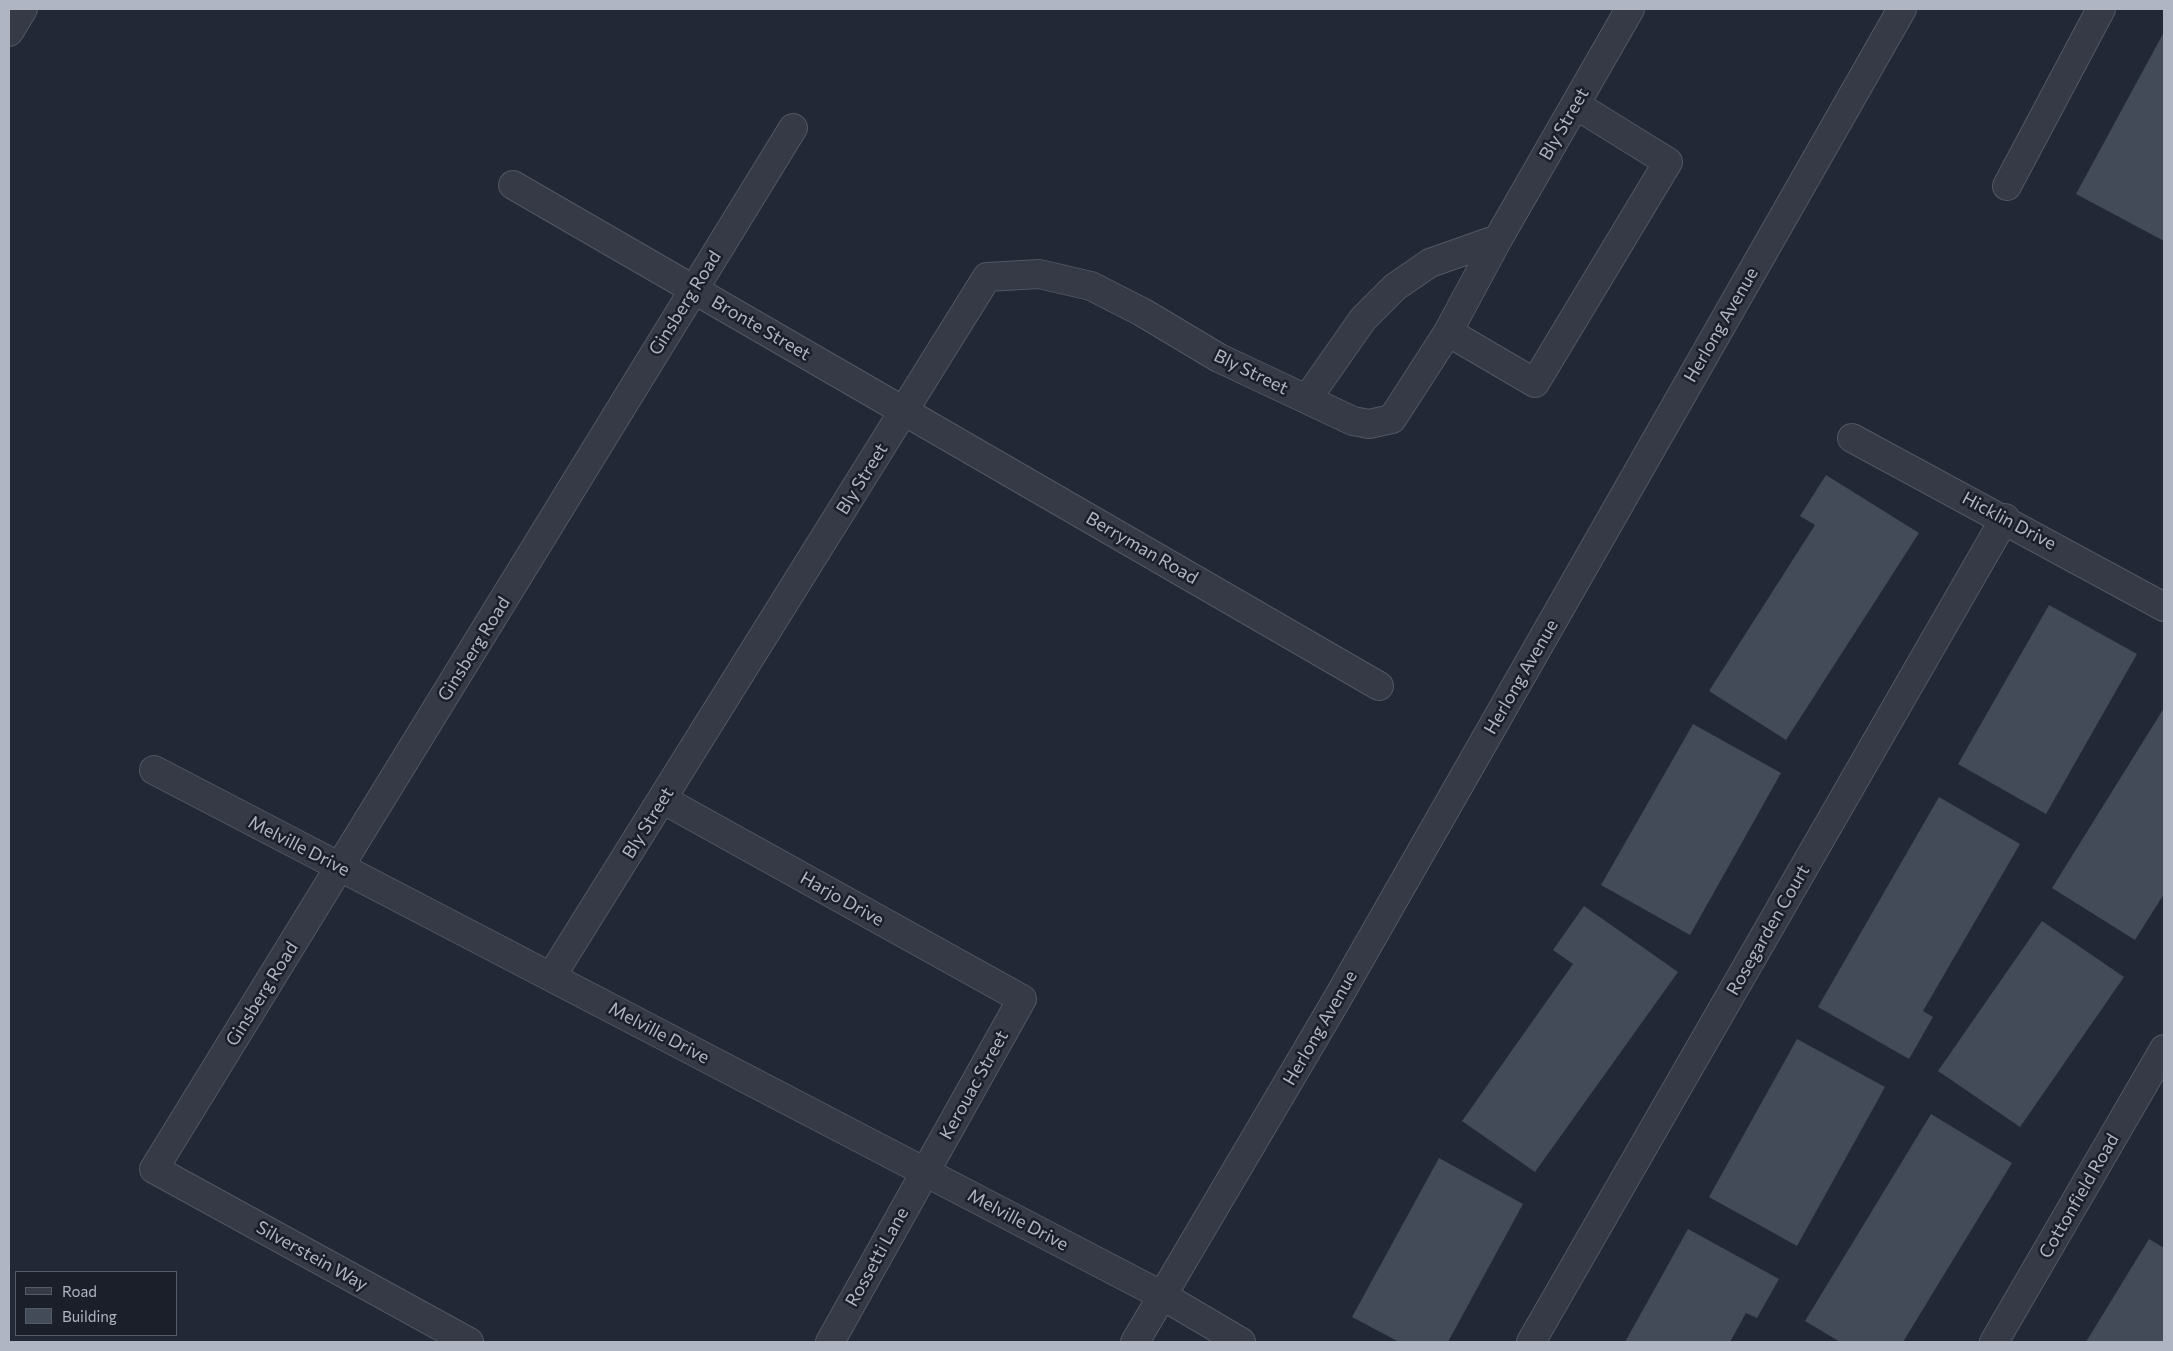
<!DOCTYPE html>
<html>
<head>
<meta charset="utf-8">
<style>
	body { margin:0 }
	#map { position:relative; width:2173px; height:1351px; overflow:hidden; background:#222835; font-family:Commissioner,sans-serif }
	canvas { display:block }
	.frame { position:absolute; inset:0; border:10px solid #afb5c2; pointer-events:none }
	.legend { position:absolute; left:15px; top:1271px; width:162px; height:65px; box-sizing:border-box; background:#1b1f2a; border:1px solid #565b67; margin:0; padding:6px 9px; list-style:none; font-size:15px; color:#afb5c2 }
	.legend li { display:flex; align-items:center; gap:10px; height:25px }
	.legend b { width:25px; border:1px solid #565b67 }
</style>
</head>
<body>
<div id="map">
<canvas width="2173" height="1351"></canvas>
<div class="frame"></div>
<ul class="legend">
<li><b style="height:6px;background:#353a46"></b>Road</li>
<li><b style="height:14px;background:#434b59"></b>Building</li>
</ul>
</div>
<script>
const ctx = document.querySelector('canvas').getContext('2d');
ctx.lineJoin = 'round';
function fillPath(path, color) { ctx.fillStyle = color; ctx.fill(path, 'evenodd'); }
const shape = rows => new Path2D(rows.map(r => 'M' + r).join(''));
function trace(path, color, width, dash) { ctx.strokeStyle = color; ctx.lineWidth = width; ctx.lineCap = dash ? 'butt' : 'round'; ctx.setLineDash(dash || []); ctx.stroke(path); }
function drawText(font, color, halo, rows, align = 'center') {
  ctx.font = font + ' Commissioner,sans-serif'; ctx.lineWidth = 5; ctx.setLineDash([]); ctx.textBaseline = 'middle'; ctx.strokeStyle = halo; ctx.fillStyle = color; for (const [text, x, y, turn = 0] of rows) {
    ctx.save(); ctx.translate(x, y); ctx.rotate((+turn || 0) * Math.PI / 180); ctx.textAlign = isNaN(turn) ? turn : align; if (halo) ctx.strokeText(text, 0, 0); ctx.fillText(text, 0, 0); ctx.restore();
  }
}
fillPath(shape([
	[2164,32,2164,241,2076,194],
	[1826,475,1919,533,1786,740,1709,691,1815,525,1800,516],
	[2049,605,2137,654,2046,814,1958,764],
	[2164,708,2164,894,2135,940,2052,888],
	[1693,724,1781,773,1690,935,1601,885],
	[1939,797,2020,844,1923,1011,1933,1017,1909,1059,1818,1007],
	[1584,906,1678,972,1535,1172,1462,1121,1573,964,1553,950],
	[2042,921,2124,977,2020,1127,1938,1071],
	[1797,1039,1885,1087,1797,1246,1709,1197],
	[1931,1114,2012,1163,1903,1342,1840,1342,1805,1321],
	[1439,1158,1523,1204,1448,1342,1399,1342,1352,1317],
	[1688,1229,1779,1279,1757,1318,1746,1313,1730,1342,1625,1342],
	[2149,1239,2164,1248,2164,1342,2086,1342]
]), '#434b59');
const minor = shape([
	[9,32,23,9],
	[513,185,1379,686],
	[2007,186,2101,9],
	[1448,332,1535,383,1668,162,1576,105],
	[1307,399,1363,319,1395,287,1430,263,1498,239],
	[1852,438,2164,607],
	[154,770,1163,1296,1241,1342],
	[662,799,1022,999,830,1342],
	[551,977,987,277,1039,274,1091,286,1142,312,1219,358,1353,421,1369,424,1392,419,1448,332,1498,239,1630,9],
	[469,1342,154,1169,793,128],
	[1135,1342,1336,1001,1902,9],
	[1531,1342,2005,518],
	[1994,1342,2164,1049]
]);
trace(minor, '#525863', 30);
trace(minor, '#353a46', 28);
drawText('18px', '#afb5c2', '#1b1f2a', [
	["Bly Street",1564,124,-60],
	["Ginsberg Road",685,303,-58],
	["Herlong Avenue",1721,325,-60],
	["Bronte Street",761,328,30],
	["Bly Street",1251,372,26],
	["Bly Street",862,479,-58],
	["Hicklin Drive",2009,521,28],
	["Berryman Road",1142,548,30],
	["Ginsberg Road",474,649,-58],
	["Herlong Avenue",1521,677,-60],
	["Bly Street",648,823,-58],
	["Melville Drive",299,846,27],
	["Harjo Drive",842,899,29],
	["Rosegarden Court",1768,930,-60],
	["Ginsberg Road",262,994,-58],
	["Herlong Avenue",1320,1028,-60],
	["Melville Drive",659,1033,28],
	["Kerouac Street",974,1085,-61],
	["Cottonfield Road",2079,1196,-60],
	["Melville Drive",1018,1220,28],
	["Silverstein Way",312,1256,29],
	["Rossetti Lane",877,1257,-61]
]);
</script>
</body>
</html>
